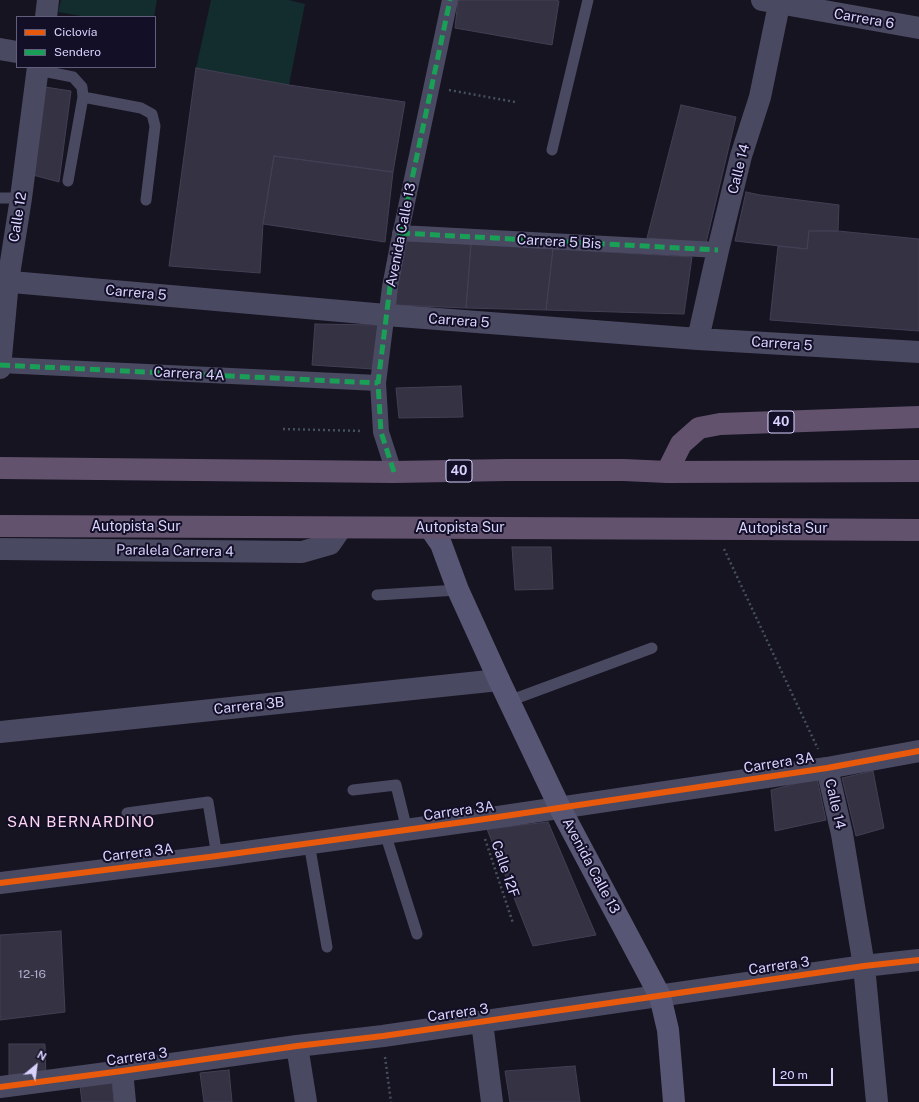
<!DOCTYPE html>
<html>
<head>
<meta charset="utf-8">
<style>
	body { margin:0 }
	#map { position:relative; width:919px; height:1102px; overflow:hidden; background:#161421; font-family:"Public Sans",sans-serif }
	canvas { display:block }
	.legend { position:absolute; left:16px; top:16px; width:140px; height:52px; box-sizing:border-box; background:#130f26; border:1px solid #625e7d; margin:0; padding:5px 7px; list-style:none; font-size:12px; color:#d9d4ff }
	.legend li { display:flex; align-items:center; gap:8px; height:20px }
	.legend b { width:20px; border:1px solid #625e7d }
	.north { position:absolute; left:16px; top:1046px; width:40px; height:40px; -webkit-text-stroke:3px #130f26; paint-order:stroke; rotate:29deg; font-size:11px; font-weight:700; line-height:16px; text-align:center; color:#d9d4ff }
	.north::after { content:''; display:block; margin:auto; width:14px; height:18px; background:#d9d4ff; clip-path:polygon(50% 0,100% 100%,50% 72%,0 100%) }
	.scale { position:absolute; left:773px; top:1068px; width:60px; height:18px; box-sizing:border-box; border:2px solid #d9d4ff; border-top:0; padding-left:5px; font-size:12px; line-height:14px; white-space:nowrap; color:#d9d4ff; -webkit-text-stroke:3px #130f26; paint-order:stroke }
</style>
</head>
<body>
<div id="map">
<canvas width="919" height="1102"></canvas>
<ul class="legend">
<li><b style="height:5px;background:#e8590c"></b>Ciclovía</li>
<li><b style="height:5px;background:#1a9f57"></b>Sendero</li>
</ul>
<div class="north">N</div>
<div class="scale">20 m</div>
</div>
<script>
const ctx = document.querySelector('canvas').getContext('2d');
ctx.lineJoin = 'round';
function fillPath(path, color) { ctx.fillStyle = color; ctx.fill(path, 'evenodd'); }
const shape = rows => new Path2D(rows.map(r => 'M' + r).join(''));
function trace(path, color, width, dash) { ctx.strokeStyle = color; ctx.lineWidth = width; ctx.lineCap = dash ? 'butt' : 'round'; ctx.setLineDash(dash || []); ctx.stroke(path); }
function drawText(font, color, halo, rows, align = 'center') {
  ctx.font = font + ' "Public Sans",sans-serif'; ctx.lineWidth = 4; ctx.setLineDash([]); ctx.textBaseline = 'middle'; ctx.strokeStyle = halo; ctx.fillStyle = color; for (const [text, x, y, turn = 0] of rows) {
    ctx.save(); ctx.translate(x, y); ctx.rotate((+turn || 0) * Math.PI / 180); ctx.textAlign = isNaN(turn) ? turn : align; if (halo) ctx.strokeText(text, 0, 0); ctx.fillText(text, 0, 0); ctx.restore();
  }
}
fillPath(shape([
	[61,0,157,0,154,17,87,17,58,12],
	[211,0,289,0,305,4,289,85,196,68]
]), '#132c2d');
const building = shape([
	[458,0,555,0,559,1,552,45,455,28,458,0],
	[196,68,289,85,405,102,393,172,274,156,263,224,260,273,169,266,196,68],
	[45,87,71,91,59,182,33,175,45,87],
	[681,105,736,117,706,243,647,238,681,105],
	[274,156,393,172,385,242,263,224,274,156],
	[746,192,760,195,839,205,838,231,809,231,807,249,735,241,746,192],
	[809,231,838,231,919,239,919,331,770,320,778,246,807,249,809,231],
	[406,241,471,244,466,308,396,305,397,286,406,241],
	[471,244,553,249,546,310,466,308,471,244],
	[553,249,692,257,684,314,546,310,553,249],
	[315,324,378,325,373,369,312,365,315,324],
	[461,386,463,417,399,418,396,388,461,386],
	[512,547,551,547,553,589,515,590,512,547],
	[873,771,884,828,856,836,842,778,873,771],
	[817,778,826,820,775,831,771,790,817,778],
	[548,822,596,935,533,946,487,829,548,822],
	[61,931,65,1012,0,1020,0,935,61,931],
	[9,1044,45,1044,46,1078,9,1078,9,1044],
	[575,1066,580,1102,510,1102,505,1071,575,1066],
	[229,1070,232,1102,204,1102,200,1073,229,1070],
	[112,1082,114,1102,82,1102,80,1086,112,1082]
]);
fillPath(building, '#343243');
trace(building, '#433f54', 1);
trace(shape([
	[449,90,515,102],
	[283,429,363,431],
	[724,549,818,749],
	[485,839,513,923],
	[385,1057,391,1102]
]), '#44505f', 2.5, [2, 3]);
trace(shape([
	[38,71,48,72,73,77,82,87,83,97,141,108,152,114,155,126,146,200],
	[552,150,588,0],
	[68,181,83,97],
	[0,198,21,198],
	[377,595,458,590],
	[509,701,652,648],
	[353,790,396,785,407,830],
	[127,813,208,802,217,856],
	[385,833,417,934],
	[309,843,327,947]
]), '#4a4962', 11);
trace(shape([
	[400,233,718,250],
	[0,365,378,383],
	[394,472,381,432,378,383,390,287,398,245,450,0]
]), '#4a4962', 16);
trace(shape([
	[762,0,919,28],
	[0,49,17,52],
	[0,281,386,315,698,339,919,352],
	[698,339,718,250,741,156,760,97,780,0],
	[0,549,302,552,330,544,341,528],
	[0,732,499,680],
	[827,768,842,834,864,966,877,1102],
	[0,883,217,856,478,820,827,768,919,751],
	[482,1022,492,1102],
	[297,1046,306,1102],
	[122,1071,125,1102],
	[0,1087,122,1071,297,1046,383,1036,864,966,919,960]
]), '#4a4962', 22);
trace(shape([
	[46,17,48,0],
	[0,368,8,281,21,198,38,67]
]), '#4a4962', 22);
trace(shape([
	[430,528,441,544,458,590,499,680,560,808,660,996,668,1030,674,1102]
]), '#575674', 22);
trace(shape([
	[0,468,394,472,506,470,624,470,667,472,919,471],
	[667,472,681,444,699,428,720,424,919,417],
	[0,526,748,529,919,530]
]), '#62526e', 22);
trace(shape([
	[400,233,718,250],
	[0,365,378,383],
	[394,472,381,432,378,383,390,287,398,245,450,0]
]), '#1a9f57', 5, [10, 5]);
trace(shape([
	[0,883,217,856,478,820,827,768,919,751],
	[0,1087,122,1071,297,1046,383,1036,864,966,919,960]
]), '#e8590c', 6);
drawText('12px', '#b0acd0', null, [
	["12-16",32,974]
]);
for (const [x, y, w] of [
	[781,422,26],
	[459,471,26]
]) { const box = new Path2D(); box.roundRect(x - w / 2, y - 11, w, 22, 3); ctx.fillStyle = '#130f26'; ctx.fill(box); trace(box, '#d9d4ff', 1); }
drawText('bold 13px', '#d9d4ff', null, [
	["40",781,422],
	["40",459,471]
]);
drawText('14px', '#d9d4ff', '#130f26', [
	["Carrera 6",864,19,10],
	["Calle 14",739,169,-76],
	["Calle 12",18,217,-81],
	["Avenida Calle 13",401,235,-79],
	["Carrera 5 Bis",559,242,3],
	["Carrera 5",136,293,5],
	["Carrera 5",459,321,4],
	["Carrera 5",782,344,4],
	["Carrera 4A",189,374,3],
	["Autopista Sur",136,527],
	["Autopista Sur",460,528],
	["Autopista Sur",783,529],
	["Paralela Carrera 4",175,551,1],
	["Carrera 3B",249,706,-6],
	["Carrera 3A",779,763,-9],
	["Calle 14",835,804,77],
	["Carrera 3A",459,811,-8],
	["Carrera 3A",138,853,-7],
	["Avenida Calle 13",591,866,62],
	["Calle 12F",505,869,71],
	["Carrera 3",779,966,-8],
	["Carrera 3",458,1013,-8],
	["Carrera 3",137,1057,-8]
]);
ctx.letterSpacing = '1px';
drawText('15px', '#ffd6f0', '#130f26', [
	["SAN BERNARDINO",81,822]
]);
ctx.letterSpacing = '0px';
</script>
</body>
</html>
